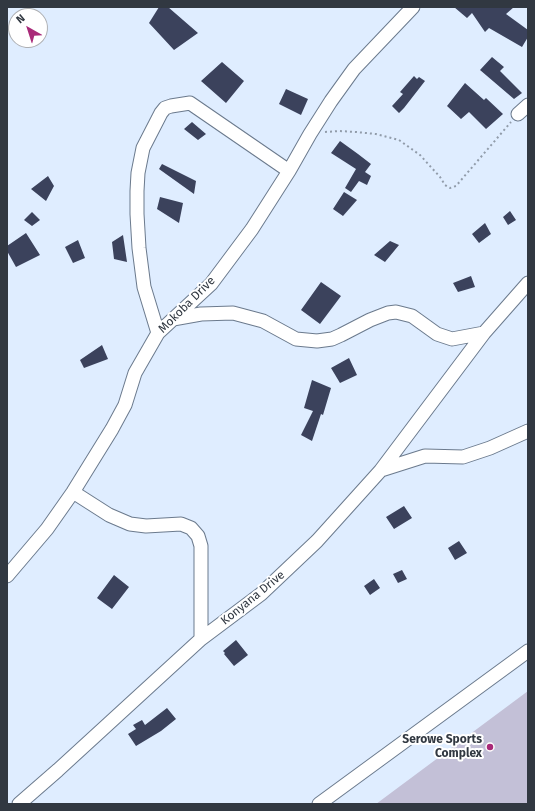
<!DOCTYPE html>
<html>
<head>
<meta charset="utf-8">
<style>
	body { margin:0 }
	#map { position:relative; width:535px; height:811px; overflow:hidden; background:#dfedff; font-family:"Fira Sans",sans-serif }
	canvas { display:block }
	.frame { position:absolute; inset:0; border:8px solid #313841; pointer-events:none }
	.north { position:absolute; left:8px; top:8px; width:40px; height:40px; box-sizing:border-box; background:#fff; border:1px solid #adafb3; border-radius:50%; rotate:321deg; font-size:11px; font-weight:700; line-height:16px; text-align:center; color:#313841 }
	.north::after { content:''; display:block; margin:auto; width:14px; height:18px; background:#a92a79; clip-path:polygon(50% 0,100% 100%,50% 72%,0 100%) }
</style>
</head>
<body>
<div id="map">
<canvas width="535" height="811"></canvas>
<div class="frame"></div>
<div class="north">N</div>
</div>
<script>
const ctx = document.querySelector('canvas').getContext('2d');
ctx.lineJoin = 'round';
function fillPath(path, color) { ctx.fillStyle = color; ctx.fill(path, 'evenodd'); }
const shape = rows => new Path2D(rows.map(r => 'M' + r).join(''));
function trace(path, color, width, dash) { ctx.strokeStyle = color; ctx.lineWidth = width; ctx.lineCap = dash ? 'butt' : 'round'; ctx.setLineDash(dash || []); ctx.stroke(path); }
function drawText(font, color, halo, rows, align = 'center') {
  ctx.font = font + ' "Fira Sans",sans-serif'; ctx.lineWidth = 4; ctx.setLineDash([]); ctx.textBaseline = 'middle'; ctx.strokeStyle = halo; ctx.fillStyle = color; for (const [text, x, y, turn = 0] of rows) {
    ctx.save(); ctx.translate(x, y); ctx.rotate((+turn || 0) * Math.PI / 180); ctx.textAlign = isNaN(turn) ? turn : align; if (halo) ctx.strokeText(text, 0, 0); ctx.fillText(text, 0, 0); ctx.restore();
  }
}
fillPath(shape([
	[528,691,528,804,376,804]
]), '#c3c0d7');
fillPath(shape([
	[159,7,168,7,198,33,174,50,149,23],
	[454,7,514,7,506,14,528,30,528,37,522,47,489,28,485,32,472,13,467,18],
	[492,57,504,67,500,71,522,93,514,99,480,70],
	[222,62,244,81,226,103,201,81],
	[414,76,417,79,419,77,425,81,404,108,399,113,392,106,403,94,400,92],
	[465,83,484,100,486,98,503,114,486,129,469,112,461,119,447,106],
	[286,89,308,99,301,115,279,104],
	[192,122,206,134,198,140,184,129],
	[340,141,358,154,371,164,365,172,371,176,367,185,359,181,351,192,345,188,356,169,331,153],
	[162,164,196,181,194,194,159,169],
	[48,176,54,186,46,201,31,189],
	[344,192,357,200,343,216,333,209],
	[160,197,183,203,179,223,157,209],
	[510,211,516,220,508,225,503,217],
	[32,212,40,220,32,226,24,220],
	[485,223,491,234,479,243,472,234],
	[26,233,40,255,16,267,7,251,7,246],
	[123,235,127,262,114,259,112,242],
	[78,240,85,258,73,263,65,247],
	[390,241,399,245,385,262,374,255],
	[471,276,475,287,458,292,453,283],
	[321,282,341,296,320,324,301,310],
	[102,345,108,359,84,368,80,360],
	[349,358,357,375,340,383,331,368],
	[312,380,331,388,323,415,321,414,312,441,301,435,313,411,304,408],
	[404,506,412,518,394,529,386,517],
	[459,541,467,553,455,560,448,548],
	[402,570,407,579,398,583,393,574],
	[114,575,129,587,112,609,97,598],
	[374,579,380,588,370,595,364,586],
	[236,640,248,655,234,666,224,654,225,653,223,651],
	[167,708,176,719,161,731,136,746,128,734,136,729,133,725,142,720,145,725]
]), '#3b425c');
const minor = shape([
	[518,114,528,105],
	[173,319,201,314,233,313,263,321,296,339,317,341,332,339,341,335,370,320,388,313,396,312,412,316,437,334,452,339,484,333],
	[158,333,144,287,139,248,137,214,137,191,138,173,143,148,161,113,165,108,171,106,190,103,289,171],
	[381,470,484,333,528,283],
	[73,492,109,515,130,524,146,526,181,524,191,528,198,536,201,546,201,639],
	[7,576,47,529,73,492,112,429,125,405,135,373,158,333,211,284,252,229,289,171,310,134,331,101,354,69,413,7],
	[19,804,58,770,201,639,261,594,317,541,381,470,425,456,463,457,490,448,528,431],
	[319,804,528,651]
]);
trace(minor, '#6b7a8d', 15);
trace(shape([
	[325,132,339,131,356,132,376,134,399,140,420,155,440,177,445,185,450,188,456,186,511,122]
]), '#919caa', 2, [2, 3]);
trace(minor, '#fff', 13);
for (const [x, y, r, color] of [
	[490,747,4,"#a92a79"]
]) { const dot = new Path2D(); dot.arc(x, y, r, 0, 2 * Math.PI); ctx.fillStyle = color; ctx.fill(dot); trace(dot, '#fff', 1.5); }
drawText('12px', '#313841', '#fff', [
	["Mokoba Drive",187,305,-45],
	["Konyana Drive",253,598,-39]
]);
drawText('bold 12px', '#313841', '#fff', [
	["Serowe Sports",482,740],
	["Complex",482,754]
], 'right');
</script>
</body>
</html>
